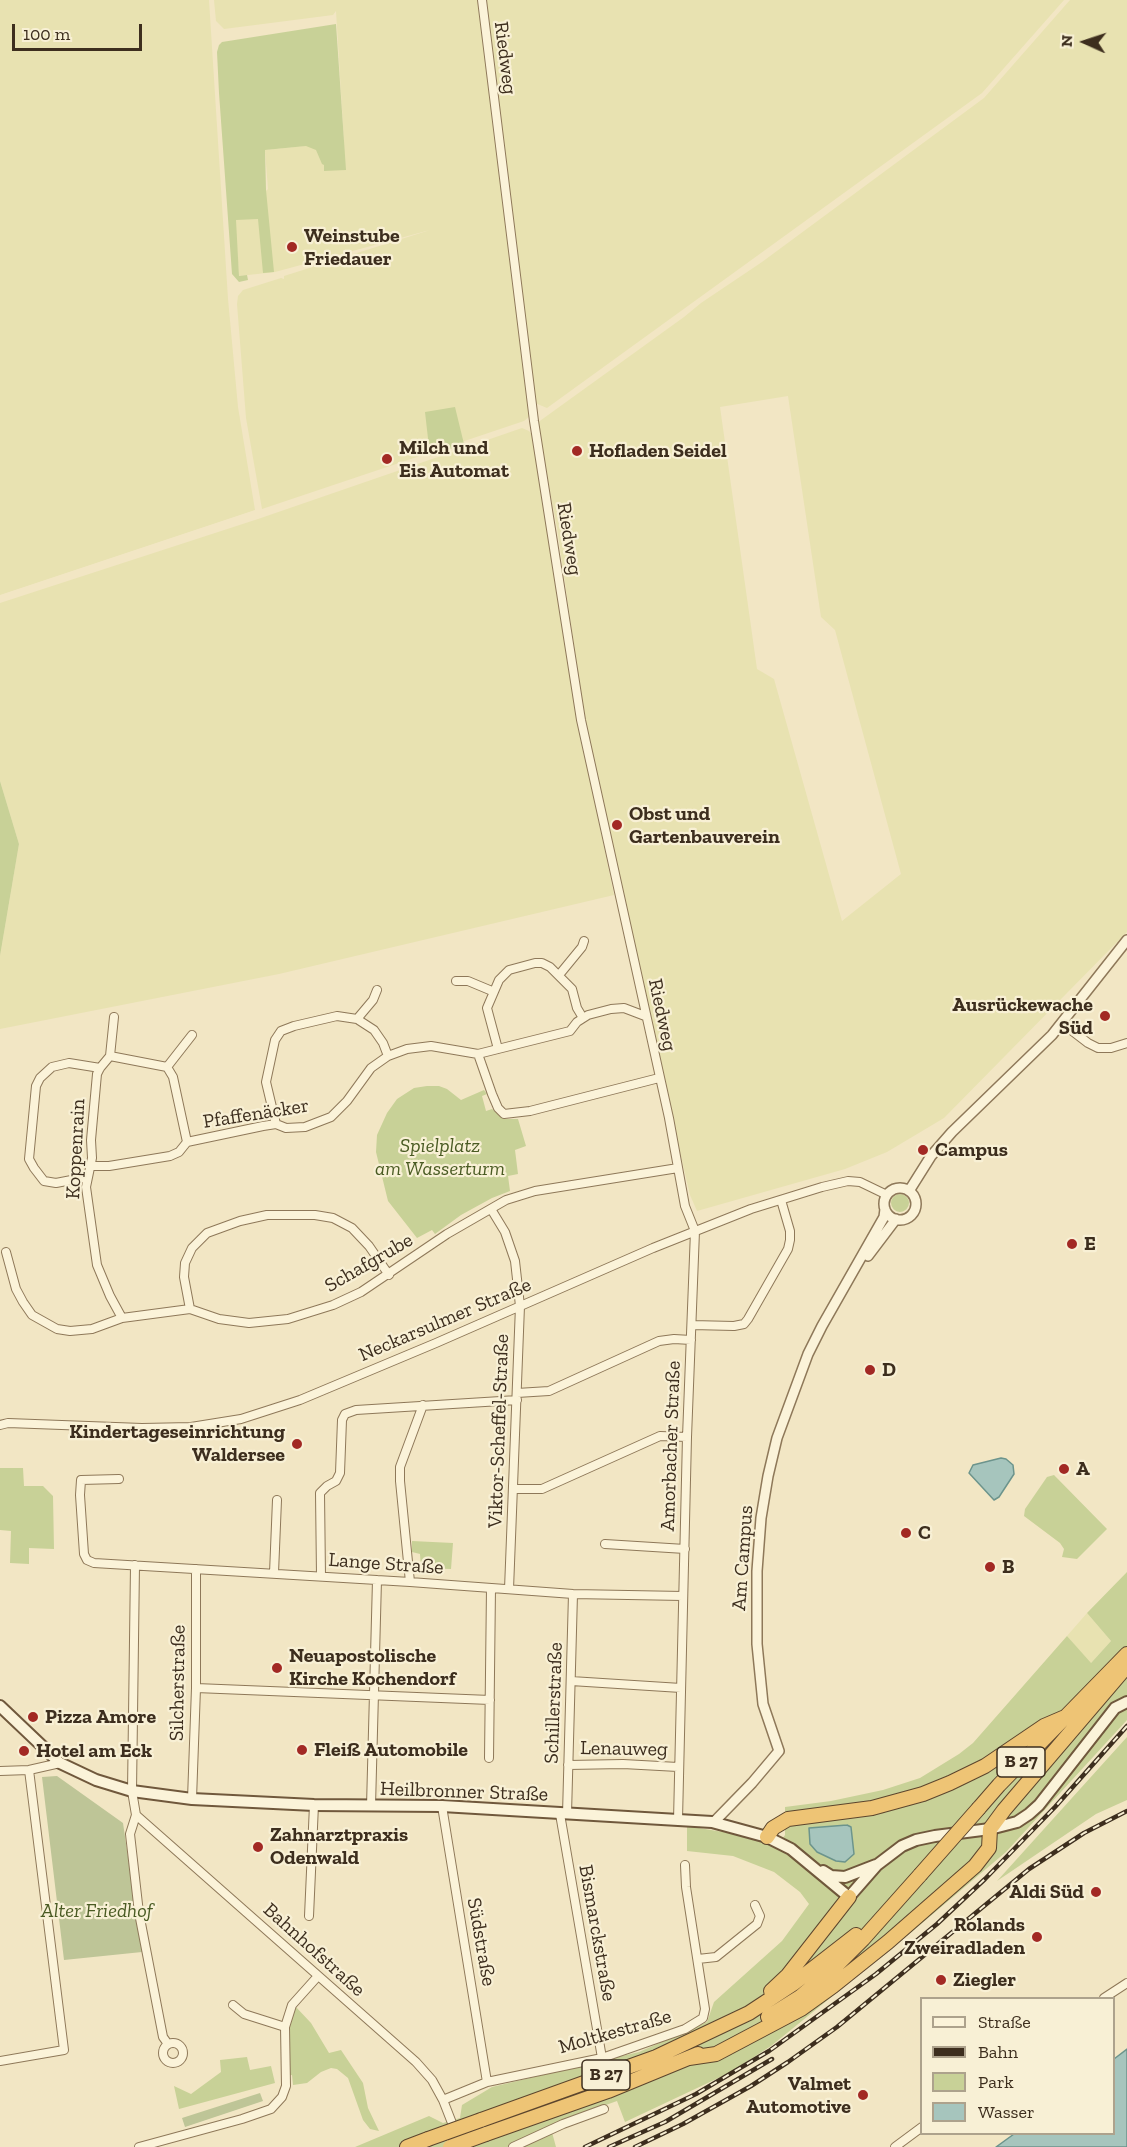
<!DOCTYPE html>
<html>
<head>
<meta charset="utf-8">
<style>
	body { margin:0 }
	#map { position:relative; width:1127px; height:2147px; overflow:hidden; background:#f2e6c4; font-family:"Zilla Slab",serif }
	canvas { display:block }
	.legend { position:absolute; left:920px; top:1997px; width:195px; height:138px; box-sizing:border-box; background:#f8f0d5; border:2px solid #ada28c; margin:0; padding:8px 10px; list-style:none; font-size:18px; color:#3d2e1e }
	.legend li { display:flex; align-items:center; gap:12px; height:30px }
	.legend b { width:30px; border:2px solid #ada28c }
	.north { position:absolute; left:1055px; top:12px; width:60px; height:60px; -webkit-text-stroke:4px #f8f0d5; paint-order:stroke; rotate:273deg; font-size:16px; font-weight:700; line-height:24px; text-align:center; color:#3d2e1e }
	.north::after { content:''; display:block; margin:auto; width:21px; height:27px; background:#3d2e1e; clip-path:polygon(50% 0,100% 100%,50% 72%,0 100%) }
	.scale { position:absolute; left:12px; top:24px; width:130px; height:27px; box-sizing:border-box; border:3px solid #3d2e1e; border-top:0; padding-left:8px; font-size:18px; line-height:21px; white-space:nowrap; color:#3d2e1e; -webkit-text-stroke:4px #f8f0d5; paint-order:stroke }
</style>
</head>
<body>
<div id="map">
<canvas width="1127" height="2147"></canvas>
<ul class="legend">
<li><b style="height:8px;background:#fbf3d9"></b>Straße</li>
<li><b style="height:8px;background:#3d2e1e"></b>Bahn</li>
<li><b style="height:16px;background:#c8d197"></b>Park</li>
<li><b style="height:16px;background:#a6c5bd"></b>Wasser</li>
</ul>
<div class="north">N</div>
<div class="scale">100 m</div>
</div>
<script>
const ctx = document.querySelector('canvas').getContext('2d');
ctx.lineJoin = 'round';
function fillPath(path, color) { ctx.fillStyle = color; ctx.fill(path, 'evenodd'); }
const shape = rows => new Path2D(rows.map(r => 'M' + r).join(''));
function trace(path, color, width, dash) { ctx.strokeStyle = color; ctx.lineWidth = width; ctx.lineCap = dash ? 'butt' : 'round'; ctx.setLineDash(dash || []); ctx.stroke(path); }
function drawText(font, color, halo, rows, align = 'center') {
  ctx.font = font + ' "Zilla Slab",serif'; ctx.lineWidth = 4.5; ctx.setLineDash([]); ctx.textBaseline = 'middle'; ctx.strokeStyle = halo; ctx.fillStyle = color; for (const [text, x, y, turn = 0] of rows) {
    ctx.save(); ctx.translate(x, y); ctx.rotate((+turn || 0) * Math.PI / 180); ctx.textAlign = isNaN(turn) ? turn : align; if (halo) ctx.strokeText(text, 0, 0); ctx.fillText(text, 0, 0); ctx.restore();
  }
}
fillPath(shape([
	[0,0,209,0,228,299,238,407,255,510,0,595],
	[214,0,478,0,530,416,524,421,262,509,246,418,237,304,238,296,243,290,281,278,284,279,284,276,430,230,275,272,239,276,235,220,268,189,265,150,344,142,336,11,333,15,224,29,216,21],
	[486,0,1064,0,982,93,547,408,535,403],
	[1070,0,1127,0,1127,932,944,1118,887,1152,845,1169,697,1211,690,1195,658,1058,584,714,557,528,537,423,684,317,701,303,762,262,984,98],
	[788,396,821,617,835,630,901,874,842,921,774,679,757,669,720,407],
	[522,428,529,431,532,435,576,712,614,895,279,974,0,1029,0,956,19,844,0,781,0,603,258,519],
	[1087,1613,1111,1641,1090,1664,1067,1636]
]), '#e8e2b1');
fillPath(shape([
	[336,24,346,170,324,171,324,165,322,164,316,150,306,146,265,150,266,190,274,272,263,273,258,219,236,220,239,276,247,275,248,280,239,282,232,274,219,93,217,52,219,45,222,42],
	[455,407,464,444,430,456,425,412],
	[0,781,19,844,0,956],
	[427,1086,439,1086,447,1089,461,1100,484,1090,487,1094,482,1096,486,1111,492,1109,505,1119,518,1119,526,1146,515,1150,518,1174,508,1176,510,1191,492,1198,461,1215,435,1234,432,1230,417,1238,388,1201,376,1152,377,1135,387,1113,397,1099,414,1088],
	'891 1203a9 9 0 1 1 18 0a9 9 0 1 1-18 0Z',
	[0,1468,23,1468,24,1486,43,1486,53,1496,54,1549,29,1548,29,1564,10,1563,11,1531,0,1530],
	[1054,1475,1107,1529,1077,1559,1062,1557,1064,1549,1060,1543,1024,1516,1025,1509,1047,1477],
	[412,1541,453,1543,451,1569,421,1568,420,1554,412,1552],
	[1127,1572,1127,1720,1006,1852,914,1930,771,2046,729,2073,625,2122,617,2101,550,2125,556,2147,355,2147,429,2116,443,2123,460,2118,462,2105,492,2087,639,2052,707,2022,714,2002,782,1941,809,1904,800,1892,774,1872,733,1856,687,1851,687,1826,747,1836,776,1848,785,1835,785,1807,831,1801,883,1790,920,1778,959,1754,973,1743,1067,1636,1091,1663,1111,1641,1087,1613],
	[1127,1737,1127,1800,1096,1814,997,1881],
	[295,2006,311,2023,329,2053,341,2050,363,2083,368,2108,379,2131,370,2129,363,2120,348,2078,337,2069,331,2068,321,2072,307,2083,293,2085,292,2075,287,2076,288,2027],
	[247,2057,250,2070,271,2066,275,2083,179,2109,174,2086,191,2094,221,2072,220,2060]
]), '#c8d197');
fillPath(shape([
	[57,1776,123,1823,142,1952,64,1960,42,1777],
	[260,2093,263,2101,185,2127,182,2118]
]), '#bec597');
const water = shape([
	[1001,1458,1006,1459,1013,1465,1014,1474,999,1497,994,1500,969,1473,973,1465,1001,1458],
	[847,1825,851,1827,854,1854,845,1862,836,1861,817,1852,810,1844,809,1828,847,1825],
	[1127,2049,1127,2147,996,2147,1014,2134,1114,2134,1114,2059,1127,2049]
]);
fillPath(water, '#a6c5bd');
trace(water, '#6c948c', 1.5);
const minor = shape([
	[482,0,534,421,581,720,669,1118,685,1206,695,1231,687,1437,678,1820],
	[559,975,582,947,584,941],
	[456,981,468,981,492,991],
	[114,1017,110,1056,100,1068,97,1074,91,1140,92,1158,86,1187,97,1265,110,1296,122,1318],
	[357,1019,373,1000,377,990],
	[1062,1023,1088,1043,1098,1048,1111,1048,1127,1043],
	[498,1049,487,1008,499,980,509,970,535,963,542,963,550,967,572,989,577,1008,583,1018],
	[478,1054,492,1094,498,1108,504,1114,530,1111,659,1078],
	[110,1056,167,1067,173,1077,187,1142],
	[167,1067,192,1035],
	[276,1124,266,1082,275,1040,281,1031,294,1026,337,1016,357,1019,374,1030,383,1043,388,1056],
	[90,1166,109,1166,170,1156,179,1152,187,1142,263,1126,276,1124,286,1128,305,1127,331,1117,347,1101,371,1068,388,1056,407,1049,431,1046,478,1054,570,1031,577,1022,588,1015,611,1009,624,1008,645,1016],
	[87,1177,56,1183,44,1181,34,1168,29,1159,36,1086,40,1078,52,1067,69,1063,100,1068],
	[491,1209,505,1232,515,1261,520,1306,509,1589],
	[6,1252,16,1289,23,1302,32,1315,57,1329,70,1331,92,1329,122,1318,190,1309,219,1319,249,1323,288,1319,333,1305,361,1292,447,1234,506,1200,535,1191,678,1168],
	[190,1309,184,1277,185,1263,192,1248,207,1233,240,1221,267,1215,315,1215,333,1218,352,1228,369,1246,389,1275],
	[692,1325,734,1326,744,1324,748,1319,788,1249,790,1240,790,1231,781,1200],
	[517,1393,549,1391,659,1341,674,1339,691,1340],
	[0,1425,8,1423,142,1428,191,1427,241,1419,300,1400,436,1343,653,1248,751,1209,822,1187,848,1181,860,1182,887,1195],
	[119,1479,81,1480,80,1495,84,1554,87,1560,94,1563,410,1582,573,1594,683,1596],
	[513,1489,542,1489,660,1436,687,1437],
	[605,1544,685,1549],
	[135,1565,132,1791,136,1815,416,2062,432,2080,443,2100,461,2146],
	[274,1573,277,1500],
	[321,1576,320,1493,327,1486,336,1481,340,1473,342,1420,345,1414,356,1410,517,1400],
	[410,1582,400,1481,400,1467,423,1405],
	[571,1681,681,1688],
	[196,1688,490,1700],
	[489,1758,491,1588],
	[568,1765,623,1764,678,1767],
	[0,1771,29,1770,60,1763],
	[192,1799,196,1688,196,1569],
	[371,1806,377,1580],
	[442,1806,487,2082],
	[560,1814,602,2058],
	[567,1814,573,1594],
	[136,1815,130,1834,139,1913,163,2037,168,2044],
	[309,1916,314,1805],
	[698,1959,716,1957,757,1924,760,1916,755,1905],
	[1104,1998,1127,1983],
	[233,2005,244,2014,285,2027],
	'163 2053a10 10 0 1 1 20 0a10 10 0 1 1-20 0Z',
	[0,2061,64,2050,29,1770],
	[443,2100,487,2082,602,2058,685,2029,703,2018,705,2009,686,1887,685,1865],
	[139,2147,242,2119,271,2109,282,2097,286,2086,285,2027,292,2005,318,1976],
	[513,2147,563,2124,604,2109],
	[895,2147,922,2127]
]);
const tertiary = shape([
	'884 1204a16 16 0 1 1 32 0a16 16 0 1 1-32 0Z',
	[909,1191,931,1156,952,1132,1052,1035,1127,940],
	[868,1256,896,1219],
	[714,1822,752,1783,779,1751,763,1704,757,1644,757,1571,761,1518,768,1476,777,1438,808,1354,822,1326,884,1217,885,1209]
]);
const secondary = shape([
	[0,1706,60,1763,96,1780,132,1791,192,1799,314,1805,442,1806,712,1822,767,1837,791,1849,849,1897,877,1865,902,1846,916,1840,935,1836,990,1829,1017,1822,1029,1814,1039,1805,1115,1708,1127,1702],
	[823,1871,831,1876,845,1877,876,1865]
]);
const trunk = shape([
	[979,1808,999,1785,1127,1654],
	[767,1837,773,1828,788,1819,872,1808,923,1794,950,1783,985,1766,1044,1726,1065,1717],
	[771,1991,788,1975,849,1897],
	[768,2017,800,1997,835,1967,863,1939,920,1875],
	[689,2058,716,2054,801,2009,833,1986,888,1942,975,1866,989,1848,990,1829,1004,1810,1127,1666],
	[481,2120,656,2057,749,2013,793,1984,856,1935],
	[486,2134,608,2091,698,2054],
	[407,2147,428,2139]
]);
trace(minor, '#8e7859', 10);
trace(tertiary, '#8e7859', 12);
trace(secondary, '#70583c', 14);
trace(trunk, '#5c452d', 16);
trace(minor, '#fbf3d9', 8);
trace(tertiary, '#fbf3d9', 9);
trace(secondary, '#fbf3d9', 10);
trace(trunk, '#eec475', 14);
const rail = shape([
	[585,2147,696,2094,769,2051,876,1974,937,1924,985,1879,1055,1807,1127,1726],
	[609,2147,665,2122,772,2059],
	[635,2147,683,2124,751,2086,788,2062,837,2027,1029,1869,1084,1833,1127,1811]
]);
trace(rail, '#3d2e1e', 4.5);
trace(rail, '#f8f0d5', 2, [7]);
const trunkBridge = shape([
	[920,1875,979,1808],
	[428,2139,481,2120],
	[450,2147,486,2134]
]);
trace(trunkBridge, '#5c452d', 16, []);
trace(trunkBridge, '#eec475', 14);
for (const [x, y, r, color] of [
	[292,247,6,"#a22924"],
	[577,451,6,"#a22924"],
	[387,459,6,"#a22924"],
	[617,825,6,"#a22924"],
	[1105,1016,6,"#a22924"],
	[923,1150,6,"#a22924"],
	[1072,1244,6,"#a22924"],
	[870,1370,6,"#a22924"],
	[297,1444,6,"#a22924"],
	[1064,1469,6,"#a22924"],
	[906,1533,6,"#a22924"],
	[990,1567,6,"#a22924"],
	[277,1668,6,"#a22924"],
	[33,1717,6,"#a22924"],
	[302,1750,6,"#a22924"],
	[24,1751,6,"#a22924"],
	[258,1847,6,"#a22924"],
	[1096,1892,6,"#a22924"],
	[1037,1937,6,"#a22924"],
	[941,1980,6,"#a22924"],
	[863,2095,6,"#a22924"]
]) { const dot = new Path2D(); dot.arc(x, y, r, 0, 2 * Math.PI); ctx.fillStyle = color; ctx.fill(dot); trace(dot, '#f8f0d5', 2); }
for (const [x, y, w] of [
	[1021,1762,48],
	[606,2075,48]
]) { const box = new Path2D(); box.roundRect(x - w / 2, y - 15, w, 30, 4.5); ctx.fillStyle = '#f8f0d5'; ctx.fill(box); trace(box, '#3d2e1e', 1.5); }
drawText('bold 18px', '#3d2e1e', null, [
	["B 27",1021,1762],
	["B 27",606,2075]
]);
drawText('20px', '#3d2e1e', '#f8f0d5', [
	["Riedweg",505,58,83],
	["Riedweg",569,539,81],
	["Riedweg",662,1015,78],
	["Pfaffenäcker",256,1114,-9],
	["Koppenrain",76,1149,-87],
	["Schafgrube",369,1263,-30],
	["Neckarsulmer Straße",445,1320,-23],
	["Viktor-Scheffel-Straße",499,1431,-88],
	["Amorbacher Straße",671,1446,-88],
	["Am Campus",743,1558,-86],
	["Lange Straße",386,1564,4],
	["Silcherstraße",178,1683,-89],
	["Schillerstraße",554,1703,-88],
	["Lenauweg",624,1749,1],
	["Heilbronner Straße",464,1792,2],
	["Bismarckstraße",597,1933,80],
	["Südstraße",481,1942,80],
	["Bahnhofstraße",314,1950,42],
	["Moltkestraße",615,2032,-16]
]);
drawText('bold 20px', '#3d2e1e', '#f8f0d5', [
	["Weinstube",304,236],
	["Friedauer",304,259],
	["Milch und",399,448],
	["Eis Automat",399,471],
	["Hofladen Seidel",589,451],
	["Obst und",629,814],
	["Gartenbauverein",629,837],
	["Ausrückewache",1093,1005,"right"],
	["Süd",1093,1028,"right"],
	["Campus",935,1150],
	["E",1084,1244],
	["D",882,1370],
	["Kindertageseinrichtung",285,1432,"right"],
	["Waldersee",285,1455,"right"],
	["A",1076,1469],
	["C",918,1533],
	["B",1002,1567],
	["Neuapostolische",289,1656],
	["Kirche Kochendorf",289,1679],
	["Pizza Amore",45,1717],
	["Fleiß Automobile",314,1750],
	["Hotel am Eck",36,1751],
	["Zahnarztpraxis",270,1835],
	["Odenwald",270,1858],
	["Aldi Süd",1084,1892,"right"],
	["Rolands",1025,1925,"right"],
	["Zweiradladen",1025,1948,"right"],
	["Ziegler",953,1980],
	["Valmet",851,2084,"right"],
	["Automotive",851,2107,"right"]
], 'left');
drawText('italic 20px', '#4a5b23', '#f8f0d5', [
	["Spielplatz",440,1146],
	["am Wasserturm",440,1169],
	["Alter Friedhof",97,1911]
]);
</script>
</body>
</html>
